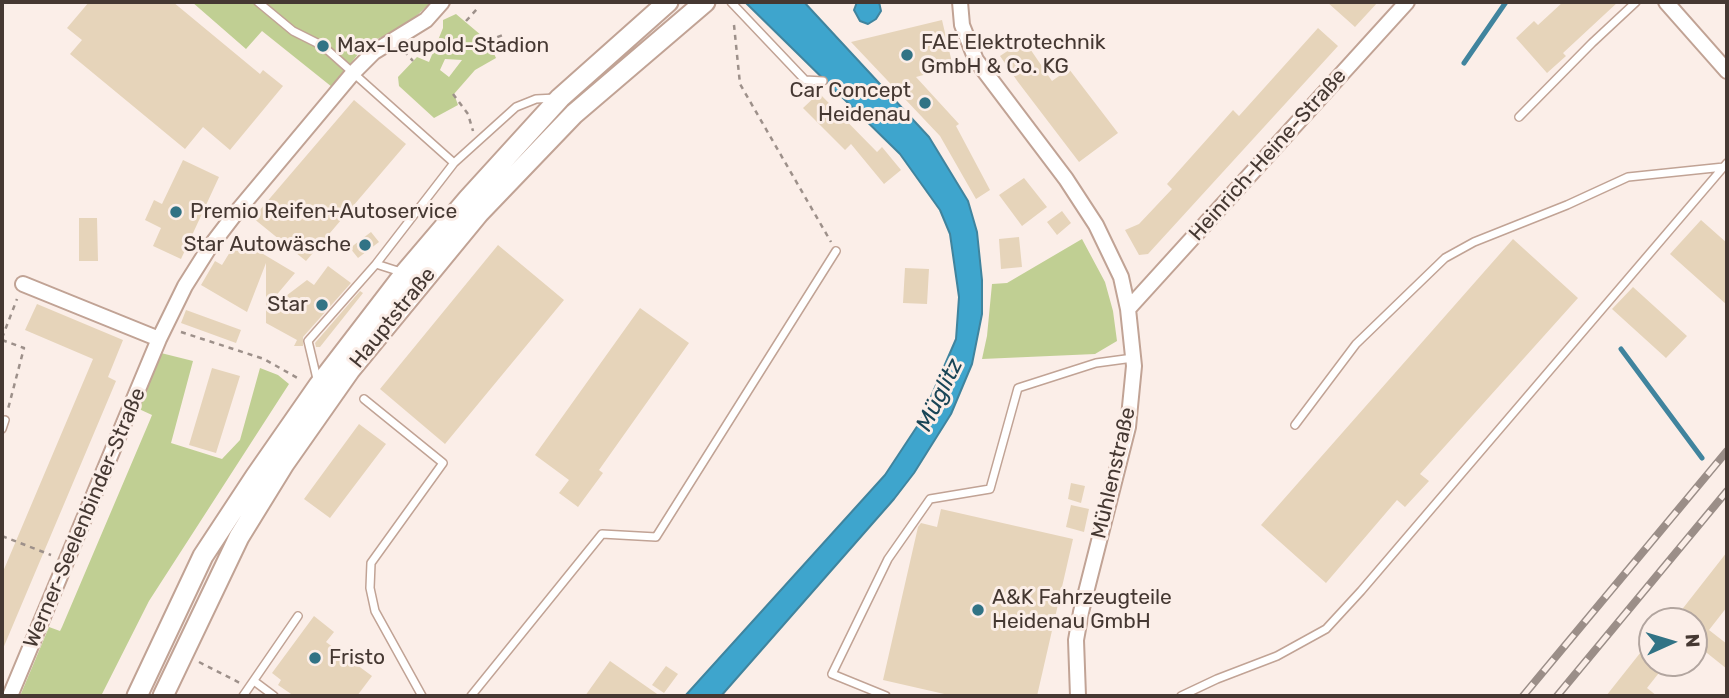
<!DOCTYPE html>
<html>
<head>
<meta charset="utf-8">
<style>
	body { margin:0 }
	#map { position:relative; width:1729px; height:698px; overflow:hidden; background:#fbeee8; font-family:Rubik,sans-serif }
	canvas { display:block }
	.frame { position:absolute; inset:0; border:4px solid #453832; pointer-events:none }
	.north { position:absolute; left:1638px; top:607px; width:70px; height:70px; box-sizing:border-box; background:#fbeee8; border:2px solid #b2a59f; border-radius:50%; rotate:86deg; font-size:19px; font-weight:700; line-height:28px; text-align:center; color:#453832 }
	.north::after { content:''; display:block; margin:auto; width:24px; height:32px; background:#317385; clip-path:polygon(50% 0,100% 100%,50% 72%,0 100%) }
</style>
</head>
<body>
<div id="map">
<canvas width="1729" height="698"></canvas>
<div class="frame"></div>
<div class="north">N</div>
</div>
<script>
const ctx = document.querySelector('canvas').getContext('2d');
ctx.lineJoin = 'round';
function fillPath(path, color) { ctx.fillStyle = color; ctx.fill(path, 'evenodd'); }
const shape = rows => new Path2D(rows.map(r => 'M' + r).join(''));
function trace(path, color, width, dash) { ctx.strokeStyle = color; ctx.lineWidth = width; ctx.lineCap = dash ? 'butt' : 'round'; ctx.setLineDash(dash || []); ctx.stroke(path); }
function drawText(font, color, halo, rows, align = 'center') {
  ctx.font = font + ' Rubik,sans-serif'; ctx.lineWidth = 6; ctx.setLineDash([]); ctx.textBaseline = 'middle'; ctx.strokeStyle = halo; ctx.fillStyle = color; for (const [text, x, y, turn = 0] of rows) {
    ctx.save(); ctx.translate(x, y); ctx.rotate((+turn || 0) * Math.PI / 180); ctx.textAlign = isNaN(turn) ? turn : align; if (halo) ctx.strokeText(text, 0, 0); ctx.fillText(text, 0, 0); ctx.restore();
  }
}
fillPath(shape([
	[192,2,431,2,406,26,366,44,332,87,262,31,246,49],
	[456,14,488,41,496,58,475,70,454,94,458,105,434,118,399,86,398,77,417,57,429,62,443,28,443,20],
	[445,59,462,60,449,77,440,70],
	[1082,239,1105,282,1113,311,1117,341,1095,354,982,359,987,336,992,284,1007,283],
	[161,353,193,361,171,443,222,459,240,440,260,368,278,375,289,384,149,601,101,696,20,696,49,627,60,631,62,627,150,420,152,415,139,409]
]), '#c0cf93');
const water = shape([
	[745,2,804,2,929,137,968,201,977,232,982,280,982,314,972,364,951,414,914,473,894,499,721,696,685,696,885,475,920,422,956,339,959,297,950,234,940,210,900,154,745,2],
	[857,2,879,2,881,11,876,19,868,24,860,21,854,10,857,2]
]);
fillPath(water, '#3ea5cd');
trace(water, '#40849e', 2);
trace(shape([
	[1464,63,1506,2],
	[1621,349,1702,458]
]), '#40849e', 5);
fillPath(shape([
	[89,2,173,2,260,74,263,70,283,86,230,150,203,127,185,149,70,54,82,40,67,28],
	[1327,2,1378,2,1355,27],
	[1563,2,1618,2,1563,53,1566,56,1547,73,1516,38,1534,21,1538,25],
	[942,20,953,67,916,77,959,124,956,126,990,190,976,199,940,136,851,42],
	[1318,28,1338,46,1148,254,1139,255,1125,230,1139,224,1172,189,1167,184,1233,110,1239,116],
	[1024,40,1052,81,1069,69,1118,133,1079,162,1018,82,1000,56],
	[819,93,877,152,882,147,901,170,884,184,851,144,845,150,803,108],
	[354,100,406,144,306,261,253,218],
	[183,160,219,177,181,259,153,246,161,228,145,220,154,200,162,204],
	[1024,178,1047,207,1022,226,999,195],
	[1062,211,1071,223,1057,235,1047,222],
	[79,218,97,218,98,261,79,261],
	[1701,220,1727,243,1727,305,1670,254],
	[371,232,379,242,358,258,350,248],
	[1019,237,1022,267,1001,269,999,239],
	[238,239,295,273,274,298,278,302,307,280,314,285,328,266,351,283,303,337,303,346,294,346,297,340,266,323,266,263,247,312,201,285,215,261,222,265],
	[1513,239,1578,298,1420,474,1429,481,1405,507,1397,500,1326,583,1261,525],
	[498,245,564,300,445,444,380,389],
	[905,268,929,269,927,304,903,303],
	[1633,287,1687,336,1666,358,1612,309],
	[360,291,363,293,320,347,316,347,315,343],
	[37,304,123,340,108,377,116,381,2,651,2,574,93,359,25,330],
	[640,308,689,343,599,470,603,473,578,507,559,493,569,480,535,455],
	[186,310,241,330,236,343,181,323],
	[212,368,240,376,216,453,189,445],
	[359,424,386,444,330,518,304,499],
	[1071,483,1085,486,1081,503,1068,499],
	[1071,505,1089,509,1084,532,1066,527],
	[941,509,1073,539,1037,696,953,696,883,680,918,527,921,523,937,527],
	[1727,552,1727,607,1709,630,1727,644,1727,669,1697,645,1694,649,1694,621,1673,621],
	[314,616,334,632,326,642,372,676,357,696,294,696,278,685,281,680,272,673],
	[1652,638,1652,663,1662,669,1647,688,1657,696,1606,696],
	[610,661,660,696,585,696],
	[666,666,678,674,664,693,652,685]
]), '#e6d4ba');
const lane = shape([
	[258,2,293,31,323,46,454,163],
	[731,2,805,80,823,81],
	[1519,117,1592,43,1636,2],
	[376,264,404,273],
	[318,383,308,341,376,264,454,163,516,107,536,99,556,98],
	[364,399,443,463,371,563,370,588,375,611,422,696],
	[1295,425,1356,344,1445,258,1474,242,1567,205,1628,177,1724,167],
	[2,429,5,420],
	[254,681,274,696],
	[243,696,298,616],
	[471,696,602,534,656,537,836,251],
	[886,696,832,674,888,559,930,499,990,489,1018,388,1096,363,1133,358],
	[1181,696,1217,679,1277,656,1326,629,1361,591,1727,163]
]);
const street = shape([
	[960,2,962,25,976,60,1066,179,1096,225,1121,277,1128,309,1134,366,1128,427,1081,612,1076,640,1078,696],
	[1666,2,1727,71],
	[23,284,159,339],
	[1128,309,1407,2],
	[10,696,159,339,185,286,209,248,235,214,353,73,374,52,426,20,442,2]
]);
const secondary = shape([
	[137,696,203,556,255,477,319,385,405,273,468,199,560,98,668,2],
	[163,696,239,537,284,464,350,370,479,213,574,114,705,2]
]);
trace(lane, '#c1a395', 10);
trace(street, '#c1a395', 18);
trace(secondary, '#c1a395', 23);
trace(shape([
	[466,21,477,9],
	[734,25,740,84,831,242],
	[488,41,505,34],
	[404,51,413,61],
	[453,94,468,114,473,131],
	[181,332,264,359,301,380],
	[2,338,17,299],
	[2,340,24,348,8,409],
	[2,536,51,555],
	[199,662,240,683]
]), '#9d908a', 2.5, [5, 5]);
trace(lane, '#fff', 7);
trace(street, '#fff', 14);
trace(secondary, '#fff', 19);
const rail = shape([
	[1523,696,1727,451],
	[1557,696,1727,491]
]);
trace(rail, '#9b8e88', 8);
trace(rail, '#fbeee8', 5, [16]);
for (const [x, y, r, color] of [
	[323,46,7,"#317385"],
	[907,55,7,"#317385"],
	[925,103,7,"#317385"],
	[176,212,7,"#317385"],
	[365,245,7,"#317385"],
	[322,305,7,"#317385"],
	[978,610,7,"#317385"],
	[315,658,7,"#317385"]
]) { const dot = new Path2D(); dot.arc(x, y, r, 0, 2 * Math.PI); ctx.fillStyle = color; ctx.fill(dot); trace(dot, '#fbeee8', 2.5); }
drawText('21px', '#453832', '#fbeee8', [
	["FAE Elektrotechnik",921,43],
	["GmbH & Co. KG",921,67],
	["Max-Leupold-Stadion",337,46],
	["Car Concept",911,91,"right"],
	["Heidenau",911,115,"right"],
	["Premio Reifen+Autoservice",190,212],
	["Star Autowäsche",351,245,"right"],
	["Star",308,305,"right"],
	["A&K Fahrzeugteile",992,598],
	["Heidenau GmbH",992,622],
	["Fristo",329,658]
], 'left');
drawText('21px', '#453832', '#fbeee8', [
	["Heinrich-Heine-Straße",1268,155,-48],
	["Hauptstraße",393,318,-51],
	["Mühlenstraße",1114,473,-77],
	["Werner-Seelenbinder-Straße",85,518,-67]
]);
drawText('italic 23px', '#194556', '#fbeee8', [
	["Müglitz",940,395,-64]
]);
</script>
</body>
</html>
